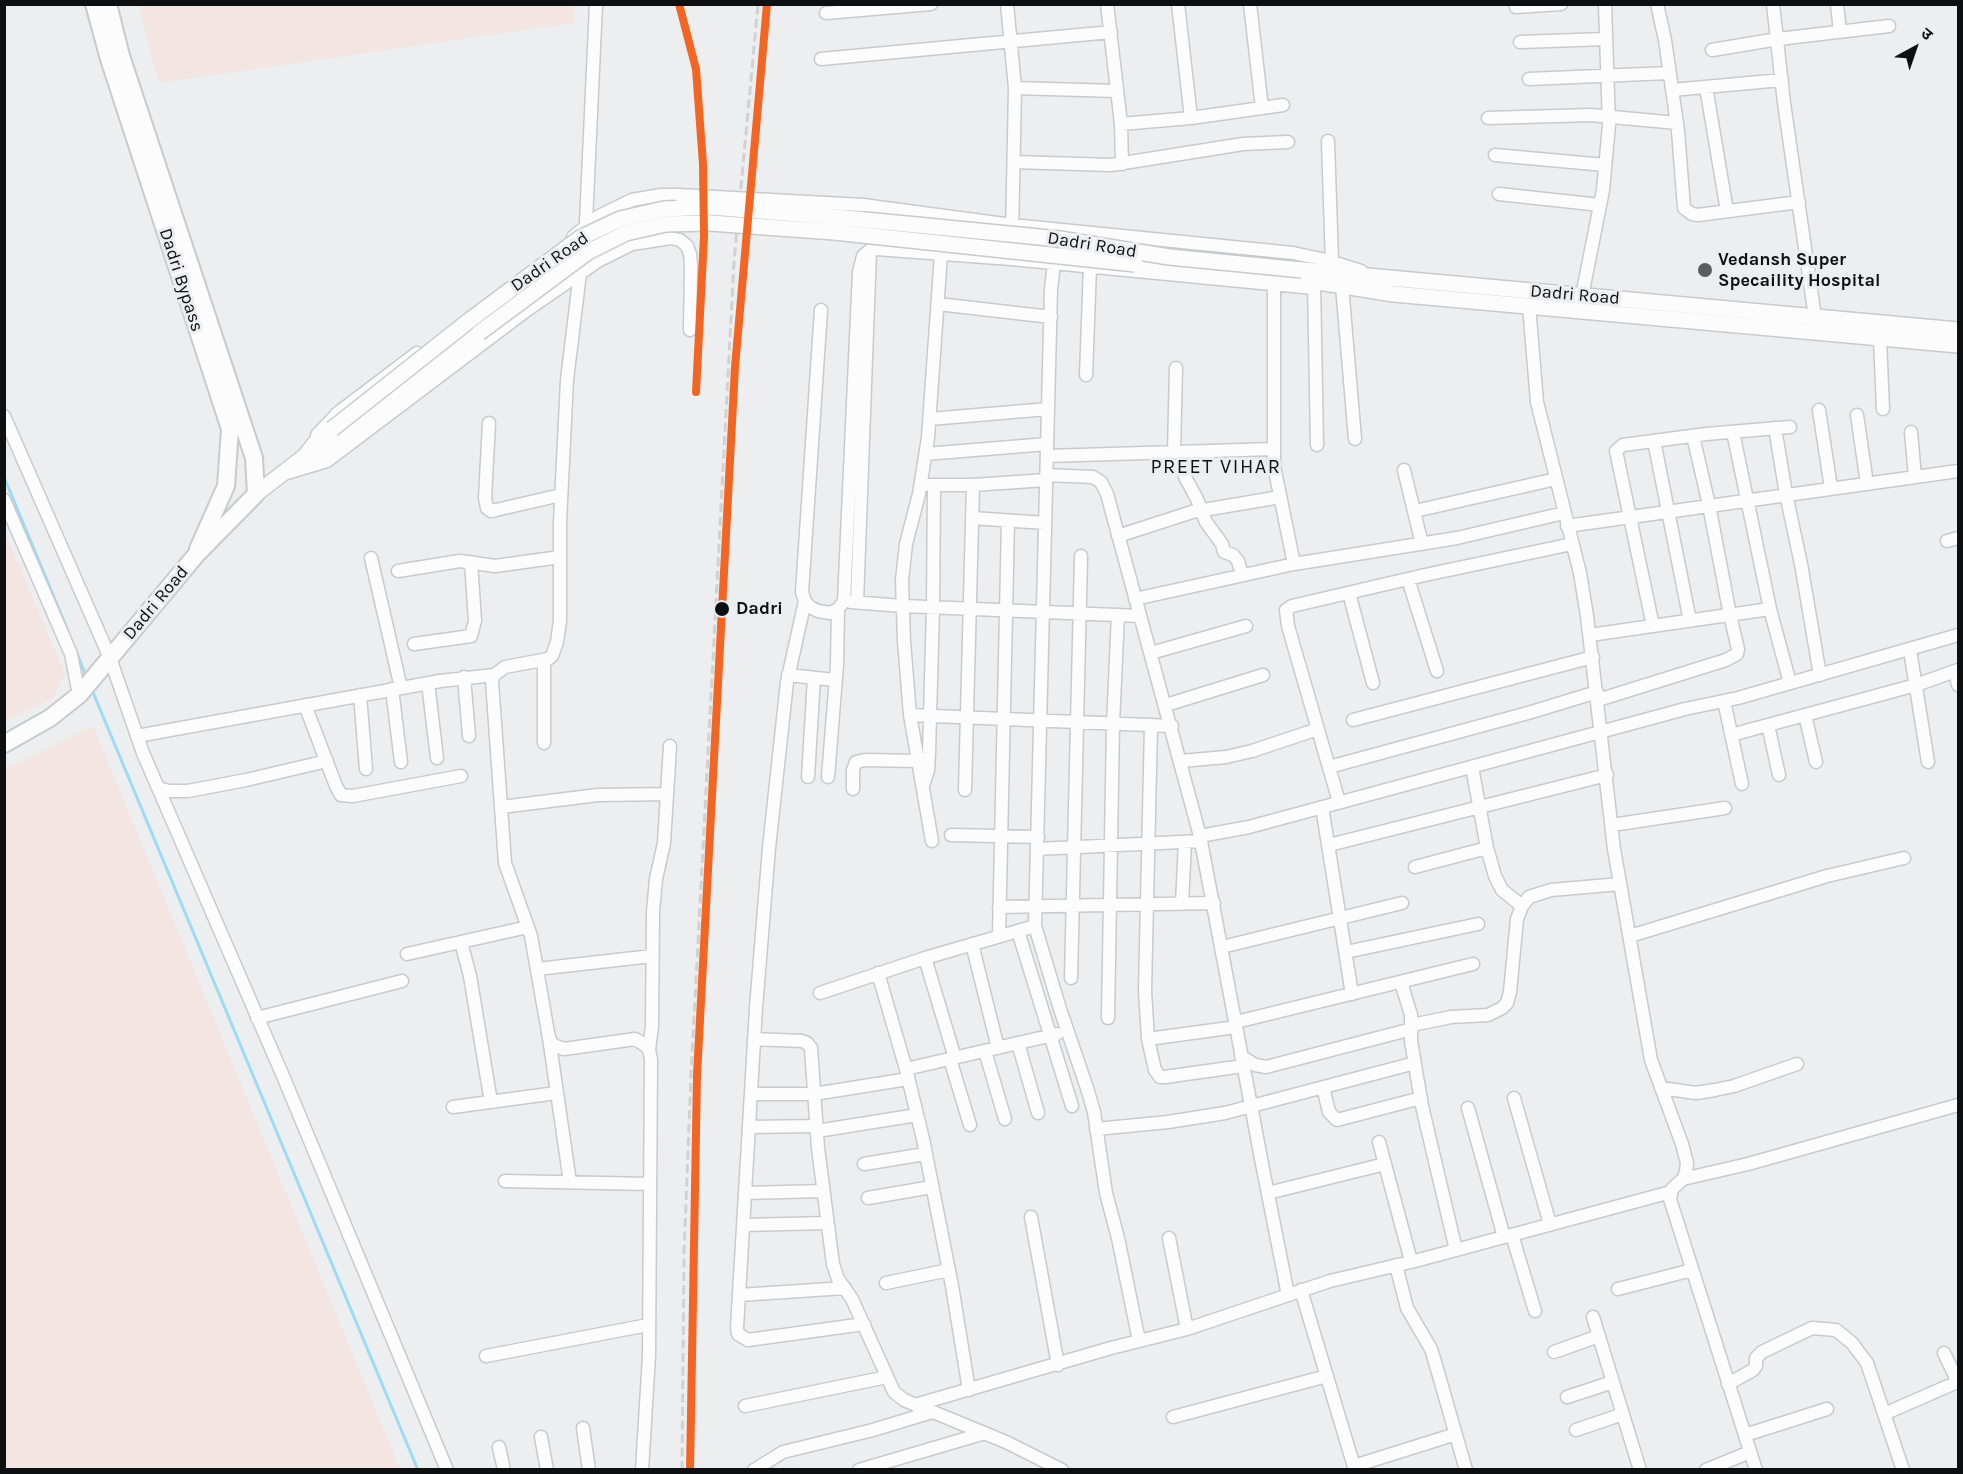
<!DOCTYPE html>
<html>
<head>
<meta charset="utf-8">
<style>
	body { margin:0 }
	#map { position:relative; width:1963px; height:1474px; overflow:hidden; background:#eceef0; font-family:Karla,"Noto Sans Devanagari",sans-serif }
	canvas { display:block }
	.frame { position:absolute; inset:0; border:6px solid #0e0f10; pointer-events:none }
	.north { position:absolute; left:1885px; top:18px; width:60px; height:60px; -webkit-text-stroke:4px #eaeef2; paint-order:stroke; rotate:40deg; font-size:16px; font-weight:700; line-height:24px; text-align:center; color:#0e0f10 }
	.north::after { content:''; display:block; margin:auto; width:21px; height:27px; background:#0e0f10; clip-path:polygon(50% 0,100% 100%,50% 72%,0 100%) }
</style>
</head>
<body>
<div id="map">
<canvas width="1963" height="1474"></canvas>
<div class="frame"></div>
<div class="north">उ</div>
</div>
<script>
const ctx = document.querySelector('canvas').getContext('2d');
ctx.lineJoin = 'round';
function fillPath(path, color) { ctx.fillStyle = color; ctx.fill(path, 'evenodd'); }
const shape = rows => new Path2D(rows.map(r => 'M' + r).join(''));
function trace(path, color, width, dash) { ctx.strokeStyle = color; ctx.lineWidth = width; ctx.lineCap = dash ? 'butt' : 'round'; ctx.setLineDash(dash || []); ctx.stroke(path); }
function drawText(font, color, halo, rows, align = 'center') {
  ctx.font = font + ' Karla,sans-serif'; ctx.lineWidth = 6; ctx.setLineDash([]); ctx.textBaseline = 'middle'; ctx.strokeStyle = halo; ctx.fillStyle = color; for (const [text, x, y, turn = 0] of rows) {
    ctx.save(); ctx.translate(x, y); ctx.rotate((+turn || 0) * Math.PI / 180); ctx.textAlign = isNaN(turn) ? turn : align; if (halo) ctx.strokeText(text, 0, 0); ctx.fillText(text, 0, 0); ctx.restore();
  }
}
fillPath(shape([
	[138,5,574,4,574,23,159,83],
	[4,530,65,674,53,698,5,721],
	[93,726,400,1469,5,1469,5,768,23,761]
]), '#f2e5e2');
trace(shape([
	[4,477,68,631],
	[76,651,87,678],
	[92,690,418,1470]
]), '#9ddaf4', 3);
const minor = shape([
	[1007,4,1015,88,1012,234],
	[1107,4,1121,124,1122,164],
	[1178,4,1191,118],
	[1250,4,1262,108],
	[1657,4,1665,40,1678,131,1684,208,1692,214,1698,215,1799,202],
	[1773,4,1784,103,1815,317],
	[1837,4,1840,32],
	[1516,7,1561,4],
	[826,13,931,4],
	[1520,42,1606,39],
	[1712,50,1778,39,1889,26],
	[821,59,1111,32],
	[1529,79,1669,73],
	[1706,87,1727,211],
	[1015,88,1117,91],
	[1672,90,1782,80],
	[1488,118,1591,115,1677,123],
	[1121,124,1191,118,1283,105],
	[1328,141,1332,262],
	[1495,155,1605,165],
	[1014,162,1111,165,1243,144,1288,142],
	[1499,194,1600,205],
	[863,205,1012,225,1293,253,1326,260,1361,271],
	[586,222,596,4],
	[573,237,599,216,632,200,661,195,679,195],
	[1054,264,1051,289,1035,926,1060,1009,1087,1088,1094,1112,1106,1193,1118,1238,1139,1341],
	[580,273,567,380,560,522,560,621,557,642,552,656,548,659,505,667,494,675,492,681,505,863,531,936,549,1038,553,1045,564,1049,635,1039,645,1045,649,1050,651,1059,649,1356,642,1470],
	[1314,282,1317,445],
	[1274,285,1274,466,1294,564],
	[1342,286,1355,439],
	[1582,296,1603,190,1609,125,1605,4],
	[938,304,1051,317],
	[1529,306,1537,402,1580,573,1587,616,1614,849,1651,1060,1682,1144,1687,1163,1686,1172,1683,1179,1672,1189,1670,1199,1756,1470],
	[821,310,802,592,805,601,810,607,818,611,830,613,838,609,844,601,859,272,863,256,870,250,876,249,1011,259,1313,288],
	[1880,339,1883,409],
	[1086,375,1090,267],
	[1819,410,1831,488],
	[1857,415,1867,484],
	[4,416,110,658,143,753,283,1076,447,1470],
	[930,419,1048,409],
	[489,423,485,498,487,508,491,511,496,510,561,495],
	[1775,428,1786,494,1801,564,1820,675],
	[1733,432,1770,609,1790,683],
	[1911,432,1915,477],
	[317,435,339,412,417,353],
	[1654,441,1690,621],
	[1174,452,1176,368],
	[1181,452,1185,477,1197,499,1206,522,1222,544,1224,552,1233,555,1238,561,1242,575],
	[926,454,1047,444],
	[1047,456,1274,449],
	[1404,470,1422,544],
	[287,473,327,461,527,310,598,261,632,244,671,238,680,240,687,246,690,254,691,266,690,330],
	[1046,475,1093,477,1101,482,1107,494,1200,836,1263,1169,1288,1295],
	[928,485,973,485,1046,480],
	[4,500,71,654,79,695],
	[1415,511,1556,479],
	[972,518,1045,523],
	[1567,526,1958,471],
	[1118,536,1192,512,1280,497],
	[1947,541,1958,538],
	[371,558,401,688],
	[398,571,460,561,495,566,560,557],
	[1408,579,1437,671],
	[1349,593,1373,683],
	[1135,599,1294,564,1457,538,1564,513],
	[805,601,787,682,769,848,756,1008,737,1328,738,1334,748,1340,864,1324],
	[851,602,903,606,1140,616],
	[857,602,870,250],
	[1653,626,1616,451,1623,445,1706,434,1790,427],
	[1590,635,1770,609],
	[414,644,471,636,475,621,471,562],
	[1910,650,1928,762],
	[1151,653,1246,626],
	[1955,671,1958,685],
	[788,675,835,680],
	[464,677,469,736],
	[428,683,437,758],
	[392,689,401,762],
	[360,695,366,769],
	[1598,700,1726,660,1737,654,1738,649,1730,615,1709,505,1693,436],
	[1724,701,1742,784],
	[305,705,336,786,341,795,353,796,461,776],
	[1166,705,1263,675],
	[910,715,1172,726],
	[1805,715,1816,762],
	[1353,720,1593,657],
	[1151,725,1145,991,1148,1039,1155,1070,1160,1077,1165,1077,1243,1066],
	[1768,725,1779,775],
	[1731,735,1916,685,1958,670],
	[137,736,440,681,494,675],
	[544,743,544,660],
	[1181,761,1226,757,1252,751,1318,729],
	[1329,767,1528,713,1597,692],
	[1472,767,1487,848,1495,876,1502,890,1522,906],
	[808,777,814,678],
	[828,777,837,665,838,609],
	[923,786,928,770,929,753,933,608,934,485],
	[158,788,169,791,188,791,246,780,327,761],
	[853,789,853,770,856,762,865,760,918,761],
	[965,790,973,485],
	[1339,802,1288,626,1286,610,1292,606,1425,575,1572,544],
	[501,807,598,795,667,794],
	[1322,807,1352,994],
	[1612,825,1725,808],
	[951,835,1038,837],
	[1200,836,1249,827,1685,709,1738,698,1958,635],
	[932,841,910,715,904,641,902,580,906,544,919,494,928,438,941,254],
	[1329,845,1607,775],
	[1037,849,1201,841],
	[1415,867,1487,848],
	[1182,904,1185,842],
	[999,907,1214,903],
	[1018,931,1072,1106],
	[999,936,1008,521],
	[1630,936,1827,876,1904,858],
	[461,942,470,976,491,1102],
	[972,944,998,1048],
	[1222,947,1402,903],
	[1346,952,1478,924],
	[407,954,528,927],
	[925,958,955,1058],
	[537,969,652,956],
	[878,973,906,1069,923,1139,952,1286,969,1390],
	[1071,978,1081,556],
	[1401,982,1411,1015,1411,1041,1422,1106,1456,1250],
	[820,993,925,958,1035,926],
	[257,1018,402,981],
	[1108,1018,1113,724,1118,615],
	[1236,1022,1473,964],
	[1412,1025,1451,1017,1488,1015,1502,1008,1507,1003,1510,992,1517,919,1522,906,1529,897,1551,890,1620,884],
	[549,1038,570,1182],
	[754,1039,802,1041,807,1043,811,1048,818,1148,833,1264,838,1279,852,1299,894,1392,904,1400,1006,1442,1062,1470],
	[1148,1039,1236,1027],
	[1018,1043,1038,1113],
	[649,1050,652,1026,653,912,656,879,664,843,670,746],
	[985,1051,1005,1119],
	[1241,1056,1255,1065,1266,1067,1412,1029],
	[950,1059,970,1125],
	[906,1069,1057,1034],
	[1323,1087,1329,1112,1337,1120,1421,1098],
	[1661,1088,1696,1093,1715,1090,1734,1086,1797,1064],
	[751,1094,814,1094,908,1079],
	[1514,1098,1550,1224],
	[453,1107,556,1093],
	[1468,1108,1504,1237],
	[749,1127,816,1126],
	[1096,1129,1168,1122,1225,1113,1415,1063],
	[817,1131,917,1115],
	[1379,1142,1411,1261],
	[864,1164,925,1154],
	[1683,1179,1748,1164,1958,1105],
	[505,1181,650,1184],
	[745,1193,823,1191],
	[1268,1193,1385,1164],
	[868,1198,932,1187],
	[1031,1217,1058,1365],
	[743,1225,827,1223],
	[1512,1235,1535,1311],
	[1169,1238,1187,1329],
	[1396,1265,1407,1308,1431,1349,1435,1362,1466,1470],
	[886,1283,949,1270],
	[1618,1289,1692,1270],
	[1301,1290,1355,1470],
	[739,1295,845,1288],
	[1593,1317,1640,1470],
	[1554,1352,1599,1336],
	[486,1356,648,1325],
	[1728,1384,1753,1370,1756,1366,1756,1358,1762,1352,1812,1328,1836,1330,1852,1343,1867,1363,1903,1470],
	[1567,1397,1613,1382],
	[915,1405,1111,1348,1187,1329,1330,1281,1415,1261,1671,1192],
	[745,1406,887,1377],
	[1884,1414,1955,1383,1955,1376,1944,1353],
	[1173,1417,1327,1376],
	[583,1428,589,1470],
	[1576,1430,1623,1414],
	[1745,1435,1827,1409],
	[541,1437,547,1470],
	[499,1447,504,1470],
	[1354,1466,1456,1434],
	[754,1470,783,1452,873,1430,932,1412],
	[859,1470,985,1433],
	[1706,1470,1750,1452]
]);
const tertiary = shape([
	[1135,264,1299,279,1394,294,1958,345],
	[1302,270,1958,330],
	[305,456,319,452,380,410,436,363,479,333],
	[256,494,305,456,316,442,332,429]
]);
const secondary = shape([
	[94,4,109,59,230,429,226,486,198,549],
	[4,744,50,718,79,695,196,555,256,494,254,458,121,56,108,4]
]);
trace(minor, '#c8cacb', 15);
trace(tertiary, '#c8cacb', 18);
trace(secondary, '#c8cacb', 20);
trace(minor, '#fcfcfd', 12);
trace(tertiary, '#fcfcfd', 15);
trace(secondary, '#fcfcfd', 16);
trace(shape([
	[679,4,696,69,703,164,704,236,696,392],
	[682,1470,684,1254,691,1075,734,262,758,4]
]), '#d1d1d1', 3, [9, 4.5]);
const minorBridge = shape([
	[679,195,863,205]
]);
const tertiaryBridge = shape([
	[479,333,588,252,626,233,666,224,710,223,834,232,1135,264],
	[332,429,470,320,580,238,620,219,664,209,711,207,835,217,1060,239,1169,257,1302,270]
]);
trace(minorBridge, '#c8cacb', 15, []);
trace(tertiaryBridge, '#c8cacb', 18, []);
trace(minorBridge, '#fcfcfd', 12);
trace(tertiaryBridge, '#fcfcfd', 15);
trace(shape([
	[679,4,696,69,703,164,704,236,696,392],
	[690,1470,697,1075,735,367,767,4]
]), '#f26522', 8);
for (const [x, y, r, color] of [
	[1705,270,8,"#5c5d5e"],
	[722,609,8,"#0e0f10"]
]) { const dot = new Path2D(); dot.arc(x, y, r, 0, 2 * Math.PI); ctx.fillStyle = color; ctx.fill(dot); trace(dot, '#eaeef2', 2); }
drawText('18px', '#0e0f10', '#eaeef2', [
	["Dadri Road",1092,245,9],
	["Dadri Road",550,262,-35],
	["Dadri Bypass",181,280,72],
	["Dadri Road",1575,295,5],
	["Dadri Road",156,603,-50]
]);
drawText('bold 18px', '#0e0f10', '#eaeef2', [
	["Vedansh Super",1718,260],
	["Specaility Hospital",1718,281]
], 'left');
drawText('bold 18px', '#0e0f10', '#eaeef2', [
	["Dadri",736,609]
], 'left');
ctx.letterSpacing = '1.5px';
drawText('20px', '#0e0f10', '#eaeef2', [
	["PREET VIHAR",1216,467]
]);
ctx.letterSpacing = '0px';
</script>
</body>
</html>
